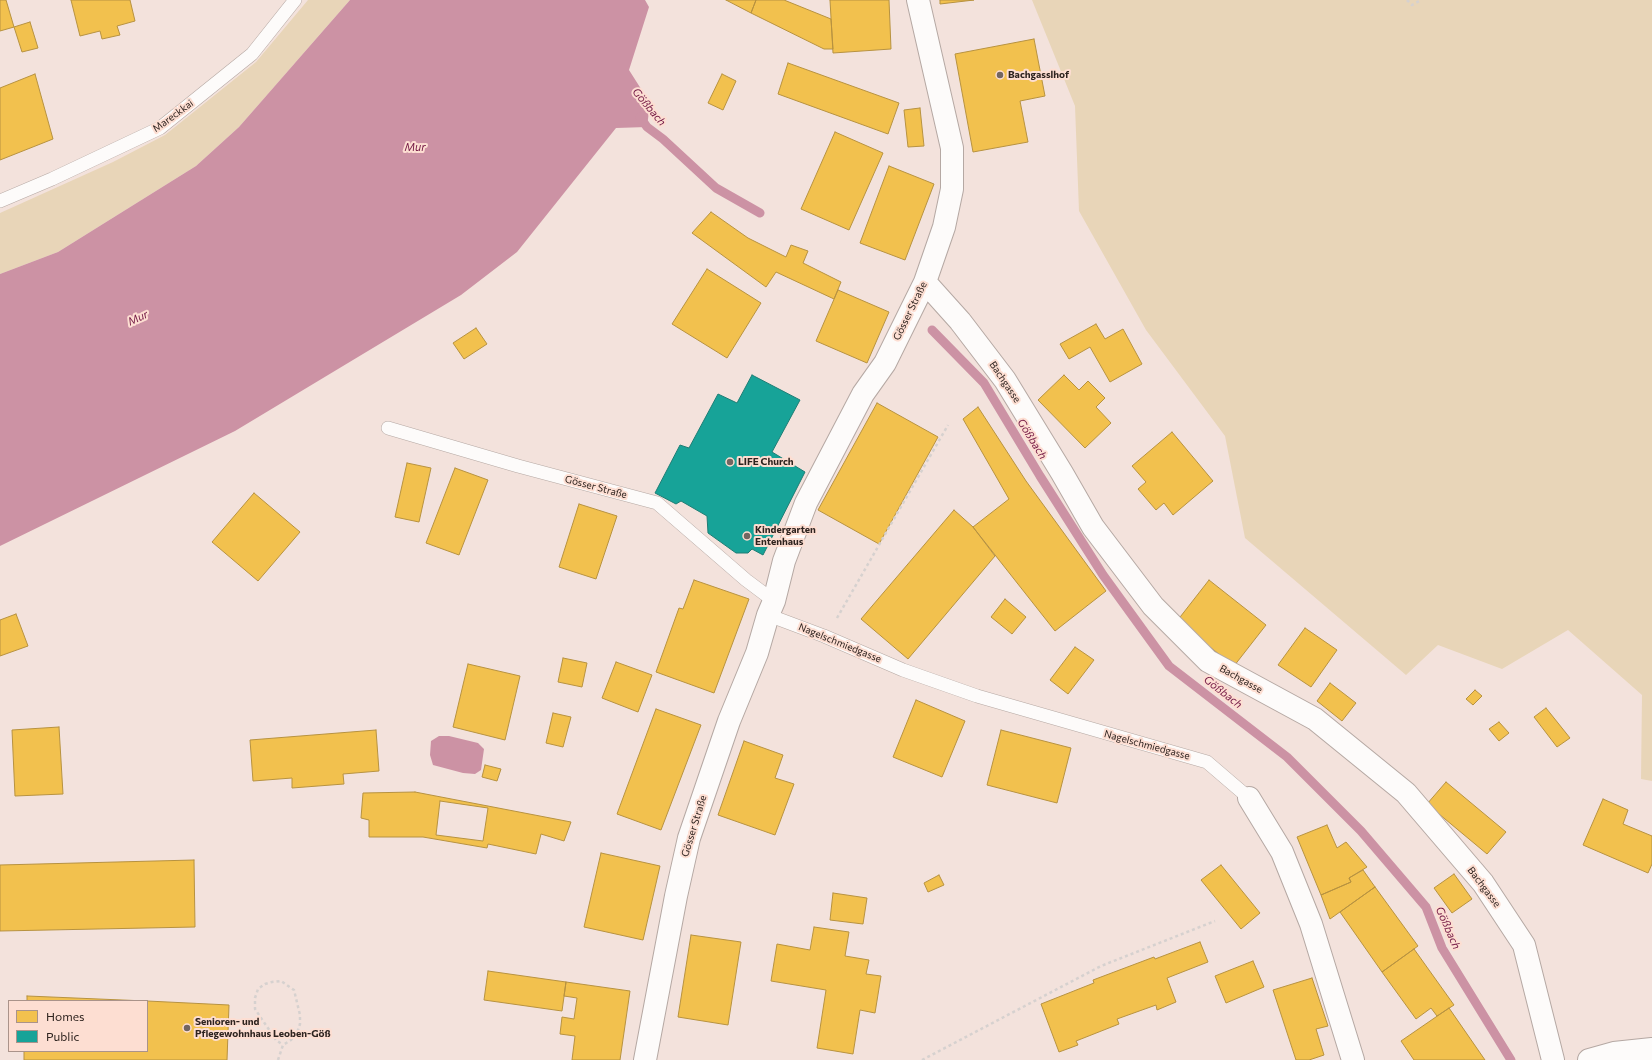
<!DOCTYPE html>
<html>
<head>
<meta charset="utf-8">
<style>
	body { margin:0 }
	#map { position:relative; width:1652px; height:1060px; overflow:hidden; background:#f3e2dc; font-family:Commissioner,sans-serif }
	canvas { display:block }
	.legend { position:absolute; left:8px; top:1000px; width:140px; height:52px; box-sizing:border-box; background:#fdded2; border:1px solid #aa938a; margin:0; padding:5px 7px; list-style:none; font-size:12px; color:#2e231f }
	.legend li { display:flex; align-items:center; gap:8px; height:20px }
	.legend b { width:20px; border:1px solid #aa938a }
</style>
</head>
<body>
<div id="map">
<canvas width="1652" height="1060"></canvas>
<ul class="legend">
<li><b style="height:11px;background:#f2c14e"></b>Homes</li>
<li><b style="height:11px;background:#17a398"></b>Public</li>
</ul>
</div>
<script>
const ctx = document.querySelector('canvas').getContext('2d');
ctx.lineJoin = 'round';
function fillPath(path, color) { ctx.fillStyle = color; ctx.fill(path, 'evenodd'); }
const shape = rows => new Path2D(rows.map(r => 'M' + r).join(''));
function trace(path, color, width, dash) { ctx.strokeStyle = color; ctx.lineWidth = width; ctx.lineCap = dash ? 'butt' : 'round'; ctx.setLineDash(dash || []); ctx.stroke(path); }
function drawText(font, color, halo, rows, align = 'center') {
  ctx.font = font + ' Commissioner,sans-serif'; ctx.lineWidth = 4; ctx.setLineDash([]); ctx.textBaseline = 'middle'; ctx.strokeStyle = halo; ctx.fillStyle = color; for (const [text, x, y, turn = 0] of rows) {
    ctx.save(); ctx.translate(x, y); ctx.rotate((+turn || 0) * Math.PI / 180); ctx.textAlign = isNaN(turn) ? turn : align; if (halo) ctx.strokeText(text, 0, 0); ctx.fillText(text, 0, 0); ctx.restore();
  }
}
fillPath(shape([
	[308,0,350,0,239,127,196,166,58,252,0,274,0,213,113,162,165,135,256,62],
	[1032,0,1652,0,1652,781,1641,779,1642,695,1568,630,1502,669,1438,645,1406,675,1245,538,1225,436,1146,330,1079,211,1075,106]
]), '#e8d5b8');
fillPath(shape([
	[350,0,645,0,649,7,629,70,650,103,647,127,616,128,517,252,461,295,235,431,0,546,0,274,58,252,196,166,239,127],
	[439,736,449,736,478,743,484,749,481,770,475,774,463,773,433,765,430,755,431,741]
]), '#cc92a4');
const homes = shape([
	[0,0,6,0,14,27,0,31,0,0],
	[71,0,130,0,135,21,117,26,120,35,102,39,100,31,80,36,71,0],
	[726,0,756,0,751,13,726,0],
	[756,0,784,0,831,19,833,49,824,49,751,13,756,0],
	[830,0,889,0,891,49,833,53,830,0],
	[940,0,974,0,940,4,940,0],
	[30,22,38,48,22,52,14,27,30,22],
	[1034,39,1045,96,1020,101,1028,142,973,152,955,54,1034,39],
	[788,63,899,103,888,134,778,94,788,63],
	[35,74,53,139,0,160,0,88,35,74],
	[722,74,736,81,723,110,708,103,722,74],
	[920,108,924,146,908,147,904,110,920,108],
	[835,132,883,153,849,230,801,209,835,132],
	[889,166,934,184,905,260,860,243,889,166],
	[711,212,748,238,786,257,791,245,808,251,803,263,841,282,834,299,776,272,766,287,692,233,711,212],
	[707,269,761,303,727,358,672,324,707,269],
	[838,290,889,312,867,363,816,341,838,290],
	[1096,324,1105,339,1123,329,1142,364,1110,382,1090,347,1069,359,1060,344,1096,324],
	[476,328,487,344,464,359,453,343,476,328],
	[1064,375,1079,390,1088,381,1105,398,1096,407,1111,423,1085,448,1038,400,1064,375],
	[877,403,938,437,879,544,818,510,877,403],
	[978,407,1026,481,1106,591,1055,631,973,527,1009,499,963,419,978,407],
	[1172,432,1213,481,1173,515,1164,503,1156,510,1138,489,1146,482,1132,466,1172,432],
	[407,463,431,468,419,522,395,517,407,463],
	[455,468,488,480,459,555,426,543,455,468],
	[254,493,300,532,258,581,212,542,254,493],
	[579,504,617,516,596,579,559,567,579,504],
	[954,510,973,527,995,556,908,659,861,619,954,510],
	[694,580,749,599,714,693,656,672,679,608,683,609,694,580],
	[1209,580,1266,625,1234,666,1177,621,1209,580],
	[1005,599,1026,617,1012,634,991,617,1005,599],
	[16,614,28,646,0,656,0,620,16,614],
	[1305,628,1337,650,1311,687,1278,665,1305,628],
	[1075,647,1094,660,1068,694,1050,680,1075,647],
	[563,658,587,663,582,687,558,682,563,658],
	[616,662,652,675,638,712,602,698,616,662],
	[468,664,520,676,505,740,453,727,468,664],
	[1330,683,1356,703,1342,721,1317,701,1330,683],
	[1475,690,1482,696,1473,705,1466,699,1475,690],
	[916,700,965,721,942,777,893,757,916,700],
	[1546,708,1570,738,1557,747,1534,717,1546,708],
	[656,709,701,725,661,830,617,814,656,709],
	[553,713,571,717,563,747,546,743,553,713],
	[1499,722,1509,733,1499,741,1489,729,1499,722],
	[59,727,63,794,15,796,12,730,59,727],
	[376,730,379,771,343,774,344,784,292,788,292,778,253,781,250,740,376,730],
	[1001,730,1071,748,1057,803,987,785,1001,730],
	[744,741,783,755,775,778,794,784,775,835,718,815,744,741],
	[485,765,501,769,497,781,482,777,485,765],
	[1446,782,1506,832,1487,854,1427,804,1446,782],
	[415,792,571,822,564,841,541,834,536,854,488,844,487,848,423,837,369,837,369,820,361,818,363,793,415,792],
	[440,801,488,808,483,841,436,835,440,801],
	[1603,799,1628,810,1623,824,1652,836,1652,864,1648,873,1583,845,1603,799],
	[1327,825,1337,848,1346,842,1367,867,1349,878,1351,882,1321,895,1297,837,1327,825],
	[601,853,660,866,643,940,584,927,601,853],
	[194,860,195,927,0,931,0,865,194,860],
	[1221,865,1260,913,1241,929,1201,880,1221,865],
	[1363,870,1375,887,1330,919,1321,895,1351,882,1349,878,1363,870],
	[1454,874,1472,899,1452,913,1434,888,1454,874],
	[939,875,944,885,928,892,924,883,939,875],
	[1375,887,1418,946,1382,972,1340,912,1375,887],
	[833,893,867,898,863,924,830,920,833,893],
	[814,927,849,932,845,956,869,960,866,974,881,976,875,1013,860,1010,853,1054,817,1048,826,990,771,981,777,944,810,950,814,927],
	[691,935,741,942,728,1025,678,1017,691,935],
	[1200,942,1208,962,1167,978,1176,1002,1157,1010,1156,1005,1117,1019,1119,1024,1076,1041,1078,1045,1059,1052,1041,1004,1094,983,1093,980,1154,957,1155,959,1200,942],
	[1414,949,1454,1005,1437,1016,1431,1008,1416,1019,1382,972,1414,949],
	[1253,961,1264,987,1226,1003,1215,976,1253,961],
	[488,971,566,982,562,1011,484,1000,488,971],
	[1312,978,1328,1026,1316,1029,1324,1055,1309,1060,1296,1060,1273,990,1312,978],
	[566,982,630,991,620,1060,572,1060,575,1036,560,1034,562,1017,574,1019,577,998,564,996,566,982],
	[27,996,146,1001,27,1001,27,996],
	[147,1001,229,1005,227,1060,24,1060,24,1051,147,1051,147,1001],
	[1449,1008,1485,1060,1414,1060,1401,1041,1449,1008]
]);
fillPath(homes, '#f2c14e');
trace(homes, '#b79240', 1);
const public = shape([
	[752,375,800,400,772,452,805,472,763,555,752,549,748,553,736,553,708,533,707,516,681,501,676,504,655,493,680,445,689,448,718,394,737,403,752,375]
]);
fillPath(public, '#17a398');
trace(public, '#1e7d74', 1);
trace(shape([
	[640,117,647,127,663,139,716,188,760,213],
	[932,330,984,383,1040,476,1103,575,1169,666,1287,757,1361,831,1426,907,1442,948,1511,1060]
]), '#cc92a4', 9);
const service = shape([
	[0,201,52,179,160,128,252,54,295,0],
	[388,428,518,466,657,503,746,580,774,601],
	[768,615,824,636,903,670,977,696,1207,762,1249,798]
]);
const minor = shape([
	[925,282,960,321,1005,380,1062,473,1093,527,1153,606,1208,661,1315,719,1406,793,1483,883,1524,945,1553,1060],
	[1249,798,1282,852,1311,924,1353,1060],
	[645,1060,676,896,689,838,729,721,757,653,768,615,774,601,784,561,806,503,863,394,885,363,925,282,944,227,952,189,952,148,918,0],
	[1589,1060,1614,1053,1652,1049]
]);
trace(service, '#b5a8a3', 14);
trace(minor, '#b5a8a3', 24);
trace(shape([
	[1407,0,1412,5,1421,0],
	[837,618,948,425],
	[278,1060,283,1045,291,1040,297,1033,300,1024,300,1015,294,990,281,981,272,982,265,984,258,989,255,998,255,1009,276,1040,283,1045],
	[922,1060,1101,966,1215,921]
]), '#d6d1cf', 2.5, [3, 3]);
trace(service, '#fdfbfa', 13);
trace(minor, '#fdfbfa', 22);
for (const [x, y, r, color] of [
	[1000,75,4,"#736661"],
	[730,462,4,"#736661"],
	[747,536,4,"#736661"],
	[187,1028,4,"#736661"]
]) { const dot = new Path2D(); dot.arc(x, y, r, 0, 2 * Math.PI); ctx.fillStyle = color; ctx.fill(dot); trace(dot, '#fdded2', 1.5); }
drawText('bold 10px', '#2e231f', '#fdded2', [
	["Bachgasslhof",1008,75],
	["LIFE Church",738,462],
	["Kindergarten",755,530],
	["Entenhaus",755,542],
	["Senioren- und",195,1022],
	["Pflegewohnhaus Leoben-Göß",195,1034]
], 'left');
drawText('10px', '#2e231f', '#fdded2', [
	["Mareckkai",173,116,-36],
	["Gösser Straße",910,311,-64],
	["Bachgasse",1005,382,56],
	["Gösser Straße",596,487,15],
	["Nagelschmiedgasse",840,643,22],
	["Bachgasse",1241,679,29],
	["Nagelschmiedgasse",1147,745,15],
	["Gösser Straße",694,826,-73],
	["Bachgasse",1484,887,53]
]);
drawText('italic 11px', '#731844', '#fdded2', [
	["Gößbach",649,107,50],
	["Mur",415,147],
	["Mur",138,318,-25],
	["Gößbach",1032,439,58],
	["Gößbach",1223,692,38],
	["Gößbach",1448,928,66]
]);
</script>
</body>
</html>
